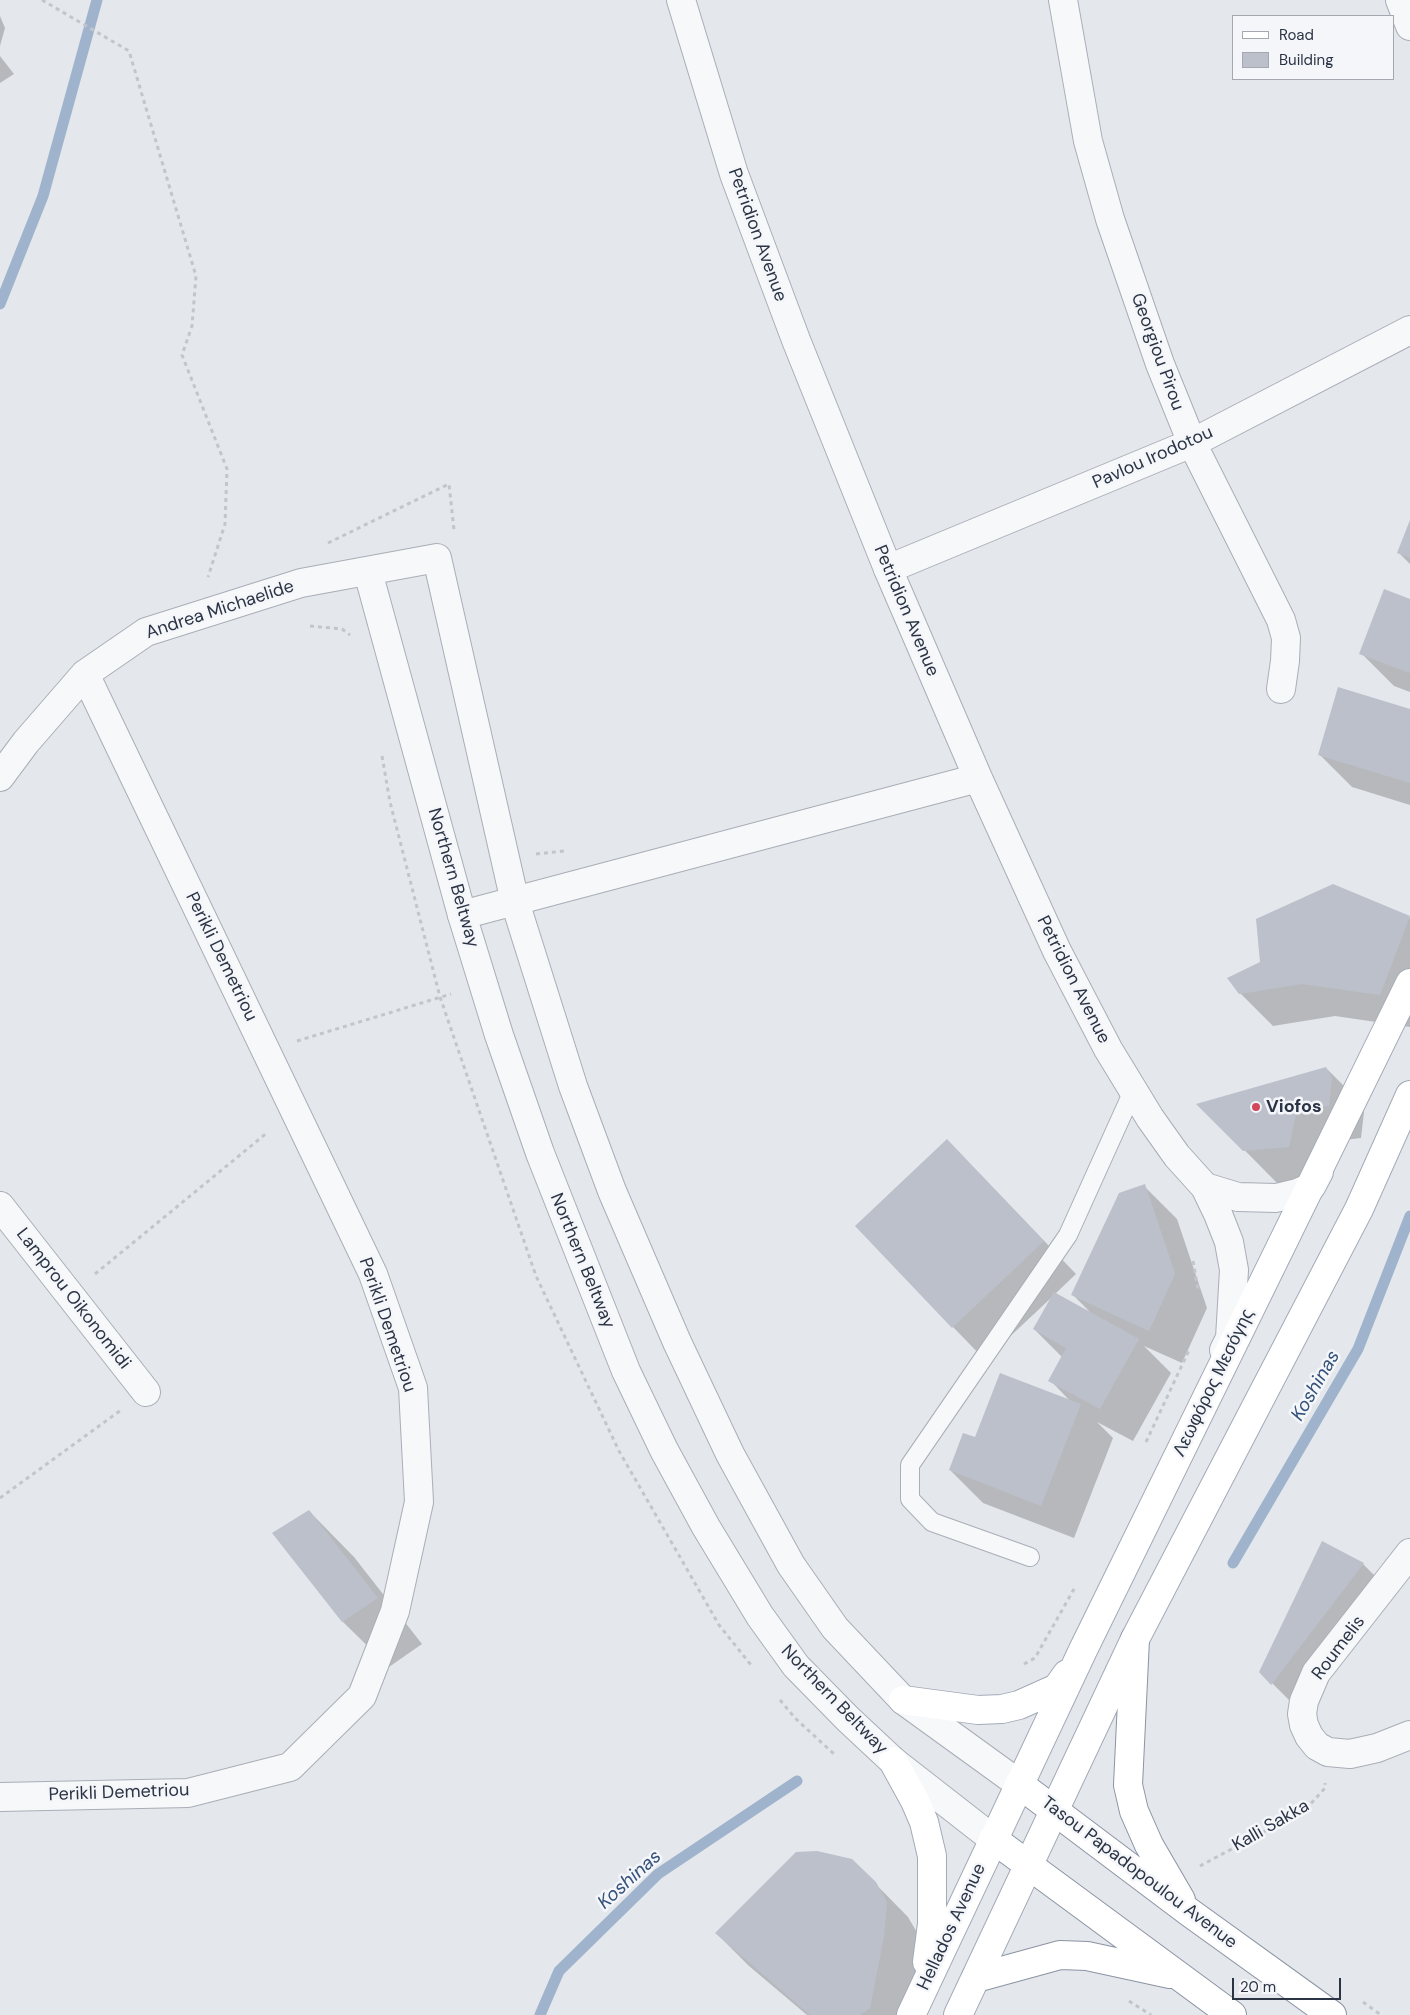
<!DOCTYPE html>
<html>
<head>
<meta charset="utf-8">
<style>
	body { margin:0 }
	#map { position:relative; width:1410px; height:2015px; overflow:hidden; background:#e4e7ec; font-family:"DM Sans",sans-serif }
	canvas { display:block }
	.legend { position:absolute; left:1232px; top:15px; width:162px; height:65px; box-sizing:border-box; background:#f4f6f9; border:1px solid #a4a8b1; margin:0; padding:6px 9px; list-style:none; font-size:15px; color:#2b3445 }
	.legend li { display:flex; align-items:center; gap:10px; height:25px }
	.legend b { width:25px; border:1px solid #a4a8b1 }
	.scale { position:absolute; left:1232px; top:1978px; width:109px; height:22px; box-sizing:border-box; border:2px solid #2b3445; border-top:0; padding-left:6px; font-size:15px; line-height:18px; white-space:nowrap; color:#2b3445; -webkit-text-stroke:4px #f4f6f9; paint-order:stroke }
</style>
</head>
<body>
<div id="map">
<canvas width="1410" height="2015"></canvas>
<ul class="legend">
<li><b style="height:6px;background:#fff"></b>Road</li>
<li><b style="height:14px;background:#bbc0ca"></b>Building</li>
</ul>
<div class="scale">20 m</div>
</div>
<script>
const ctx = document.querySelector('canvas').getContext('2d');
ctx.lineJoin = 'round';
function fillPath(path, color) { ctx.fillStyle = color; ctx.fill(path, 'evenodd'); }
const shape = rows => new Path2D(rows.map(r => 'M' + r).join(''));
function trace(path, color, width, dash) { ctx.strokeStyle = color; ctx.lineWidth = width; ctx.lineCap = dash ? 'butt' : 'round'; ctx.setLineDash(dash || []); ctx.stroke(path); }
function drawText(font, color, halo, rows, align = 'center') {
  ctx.font = font + ' "DM Sans",sans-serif'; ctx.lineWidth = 5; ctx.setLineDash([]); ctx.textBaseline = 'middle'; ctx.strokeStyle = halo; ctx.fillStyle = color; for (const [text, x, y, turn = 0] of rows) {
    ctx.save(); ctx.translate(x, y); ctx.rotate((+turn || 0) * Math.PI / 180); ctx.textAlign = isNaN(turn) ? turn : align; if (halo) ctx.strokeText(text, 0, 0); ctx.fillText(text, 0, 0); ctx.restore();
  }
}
fillPath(shape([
	[0,16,5,28,0,46],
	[0,56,14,74,0,83],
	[1410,523,1410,564,1398,552],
	[1410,600,1410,692,1394,686,1361,653],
	[1410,710,1410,805,1352,787,1319,754],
	[1333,885,1410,918,1410,1027,1335,1016,1273,1026,1240,993,1261,963],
	[1326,1068,1359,1101,1364,1112,1361,1138,1329,1142,1322,1179,1277,1183,1199,1104],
	[979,1173,1076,1274,1055,1294,1090,1312,1073,1295,1144,1186,1177,1219,1207,1308,1182,1363,1144,1346,1171,1373,1133,1441,1097,1422,1113,1438,1074,1538,983,1503,950,1470,976,1439,1071,1402,1050,1380,1062,1357,1034,1329,1051,1298,985,1360,953,1327],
	[309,1511,354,1557,422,1644,389,1667,343,1622,274,1533],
	[1323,1543,1363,1564,1380,1581,1289,1700,1260,1671],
	[852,1860,908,1917,919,1936,917,1970,908,2015,807,2015,749,1966,716,1933]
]), '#0003');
trace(shape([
	[0,304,43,196,97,0],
	[1233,1563,1358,1349,1410,1216],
	[540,2015,559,1971,658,1874,797,1781]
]), '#9fb4cc', 11);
fillPath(shape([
	[1410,520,1410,558,1397,553],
	[1384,589,1410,599,1410,673,1359,654],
	[1338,687,1410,709,1410,783,1318,755],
	[1333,884,1410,916,1380,995,1302,984,1239,994,1227,978,1260,962,1256,919],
	[1326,1067,1332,1078,1329,1106,1297,1109,1289,1147,1243,1151,1196,1104],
	[947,1139,1044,1241,952,1328,855,1226],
	[1145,1184,1175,1274,1149,1331,1071,1295,1119,1193],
	[1054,1292,1139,1339,1100,1409,1048,1381,1066,1348,1033,1329],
	[1000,1373,1081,1404,1041,1506,949,1470,963,1433,975,1437],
	[309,1510,378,1598,342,1622,272,1533],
	[1322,1541,1364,1563,1271,1685,1259,1672],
	[817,1851,852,1859,876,1882,887,1902,884,1936,870,2008,860,2015,810,2015,715,1933,796,1852]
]), '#bbc0ca');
const service = shape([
	[1030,1557,932,1522,910,1499,910,1465,1068,1235,1133,1091]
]);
const minor = shape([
	[1063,0,1088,141,1110,219,1160,364,1192,443,1281,620,1286,638,1285,661,1281,689],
	[1400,0,1410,26],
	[888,569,1192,443,1410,330],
	[368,572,462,915],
	[0,777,26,742,85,674,146,632,301,583,437,558,515,902],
	[0,1206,146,1392],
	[1410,1553,1316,1673,1304,1701,1302,1714,1304,1725,1309,1736,1317,1746,1328,1752,1350,1754,1377,1748,1410,1735],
	[0,1797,188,1793,290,1767,362,1696,395,1611,419,1502,413,1388,373,1274,85,674]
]);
const tertiary = shape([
	[681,0,734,174,796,340,888,569,978,778,1057,951,1108,1049,1150,1118,1177,1156,1205,1187,1218,1214,1229,1242,1234,1270,1230,1338,1224,1350],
	[978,778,462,915,499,1035,540,1153,626,1371,664,1450,706,1527,760,1616,796,1666,848,1719,893,1761,993,1839],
	[515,902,573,1086,612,1191,677,1342,730,1454,791,1565,835,1628,903,1700,1019,1784],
	[1205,1187,1238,1197,1276,1198,1297,1193,1311,1187,1319,1172]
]);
const primary = shape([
	[903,1700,978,1710,1002,1709,1019,1705,1057,1688,1067,1674],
	[893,1761,915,1801,924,1822,932,1856,932,1924,927,1962],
	[911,2015,1083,1650,1410,983],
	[958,2015,1135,1639,1359,1209,1410,1095]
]);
const trunk = shape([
	[1135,1639,1128,1785,1134,1811,1149,1845,1181,1900],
	[1019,1784,1189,1912,1332,2015],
	[993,1839,1232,2015],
	[976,1978,1060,1955,1087,1956,1170,1974]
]);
trace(service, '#a9aeb7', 20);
trace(minor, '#a9aeb7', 30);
trace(tertiary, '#a9aeb7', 30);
trace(primary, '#a3abb8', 30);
trace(trunk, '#8b94a3', 30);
trace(shape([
	[42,0,129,51,196,276,192,326,182,355,227,469,225,524,208,577],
	[328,543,449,484,454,530],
	[310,626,342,629,350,635],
	[382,756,390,802,440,997,536,1276,619,1451,719,1625,751,1665],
	[536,854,564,851,565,854],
	[297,1041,451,994],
	[1193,1261,1198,1289],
	[95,1274,268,1132],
	[1146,1442,1190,1348],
	[0,1498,121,1410],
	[1024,1664,1035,1658,1074,1589],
	[780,1700,795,1718,834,1754],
	[1200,1866,1306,1809,1325,1788,1325,1783],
	[1129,2001,1151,2015],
	[1363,2002,1381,2015]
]), '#c2c5cb', 3, [4, 4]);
trace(service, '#f7f8fa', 18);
trace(minor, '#f7f8fa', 28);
trace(tertiary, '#f7f8fa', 28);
trace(primary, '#fff', 28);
trace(trunk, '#fff', 28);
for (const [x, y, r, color] of [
	[1256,1107,5,"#d1495b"]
]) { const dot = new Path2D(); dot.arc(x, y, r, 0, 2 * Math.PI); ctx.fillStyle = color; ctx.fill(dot); trace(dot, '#f4f6f9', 2); }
drawText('18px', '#2b3445', '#f4f6f9', [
	["Petridion Avenue",757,235,70],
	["Georgiou Pirou",1157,352,70],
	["Pavlou Irodotou",1153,458,-24],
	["Andrea Michaelide",220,610,-18],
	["Petridion Avenue",906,611,67],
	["Northern Beltway",453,878,74],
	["Perikli Demetriou",221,957,64],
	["Petridion Avenue",1073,980,63],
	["Northern Beltway",582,1261,68],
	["Lamprou Oikonomidi",73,1299,52],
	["Perikli Demetriou",387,1325,71],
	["Λεωφόρος Μεσόγης",1214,1383,-64],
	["Roumelis",1339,1648,-53],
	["Northern Beltway",834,1700,46],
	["Perikli Demetriou",119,1793,-2],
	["Kalli Sakka",1271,1826,-30],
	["Tasou Papadopoulou Avenue",1139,1873,37],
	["Hellados Avenue",952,1927,-65]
]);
drawText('bold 18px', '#2b3445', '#f4f6f9', [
	["Viofos",1266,1107]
], 'left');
drawText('italic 19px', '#34527a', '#f4f6f9', [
	["Koshinas",1316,1386,-60],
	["Koshinas",630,1880,-42]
]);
</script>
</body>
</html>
